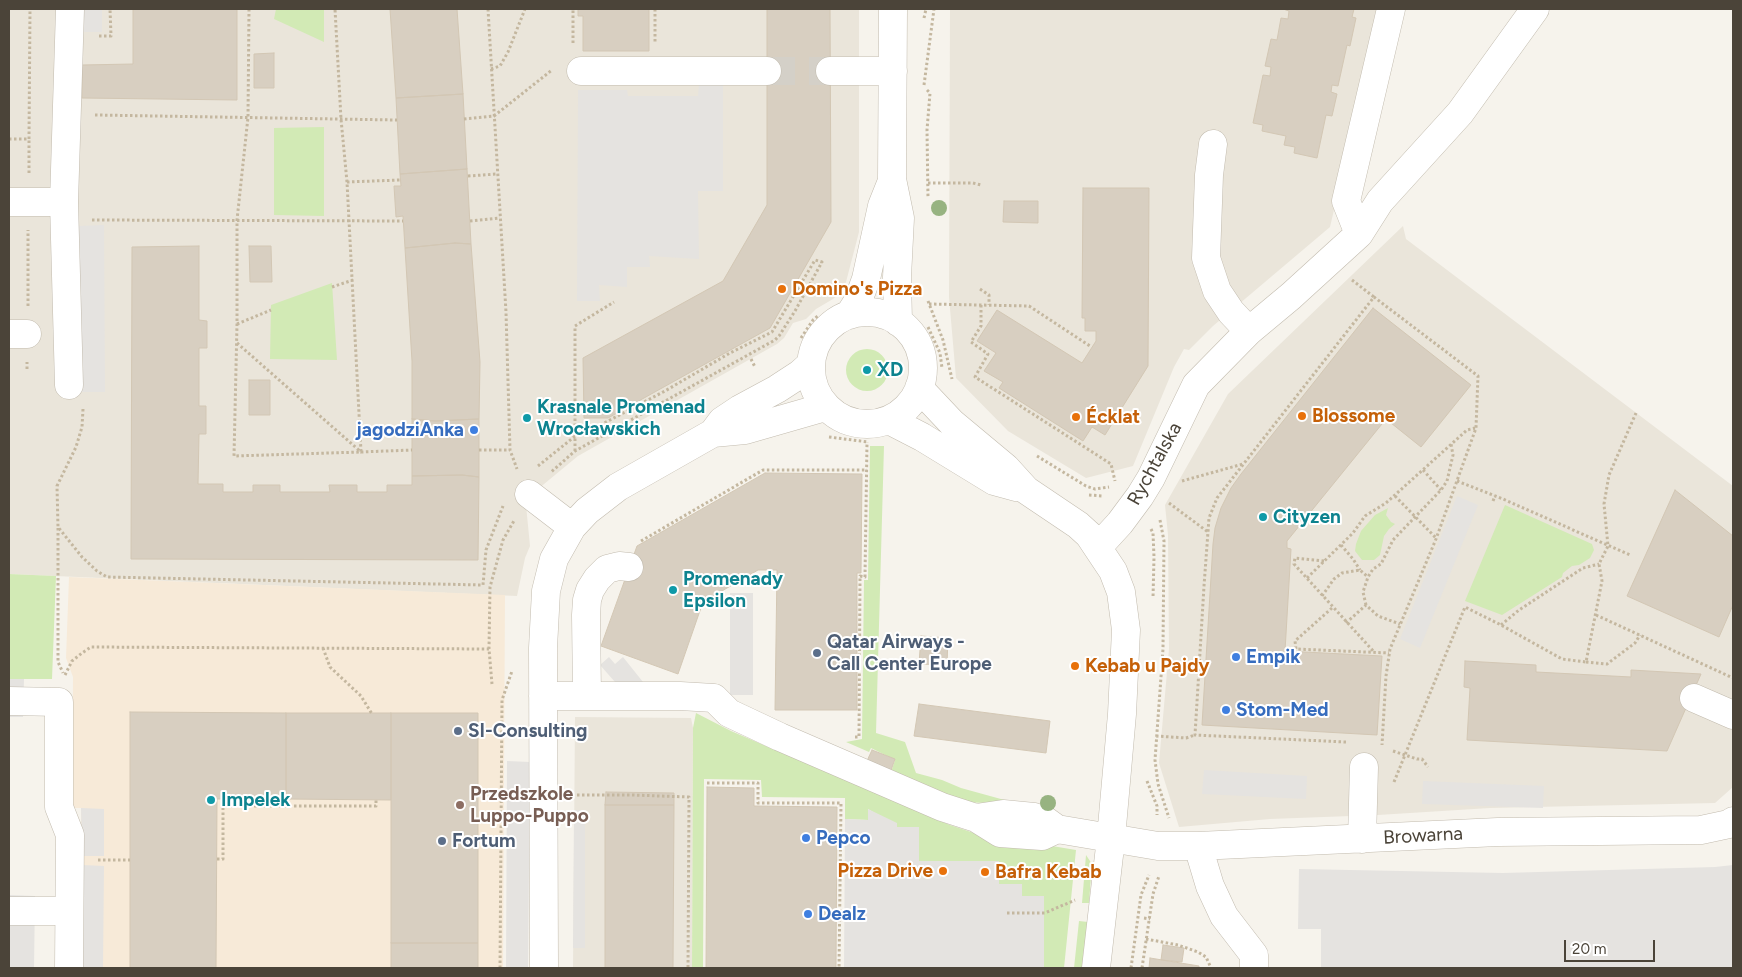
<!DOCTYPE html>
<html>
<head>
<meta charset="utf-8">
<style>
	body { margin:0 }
	#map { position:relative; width:1742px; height:977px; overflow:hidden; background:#f6f3ec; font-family:Figtree,sans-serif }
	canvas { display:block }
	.frame { position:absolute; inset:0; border:10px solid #4b4439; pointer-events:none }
	.scale { position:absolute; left:1564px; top:940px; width:91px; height:22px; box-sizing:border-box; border:2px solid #4b4439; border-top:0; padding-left:6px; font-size:15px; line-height:18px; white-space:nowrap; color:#4b4439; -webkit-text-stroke:4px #fff; paint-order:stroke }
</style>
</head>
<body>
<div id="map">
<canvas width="1742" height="977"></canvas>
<div class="frame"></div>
<div class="scale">20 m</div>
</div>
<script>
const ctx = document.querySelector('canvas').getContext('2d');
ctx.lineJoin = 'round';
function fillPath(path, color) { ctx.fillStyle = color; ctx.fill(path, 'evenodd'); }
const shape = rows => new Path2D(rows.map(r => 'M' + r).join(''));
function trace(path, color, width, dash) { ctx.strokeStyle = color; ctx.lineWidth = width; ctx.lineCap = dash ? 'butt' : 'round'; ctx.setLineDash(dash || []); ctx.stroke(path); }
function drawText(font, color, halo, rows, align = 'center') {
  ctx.font = font + ' Figtree,sans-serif'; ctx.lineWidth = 4; ctx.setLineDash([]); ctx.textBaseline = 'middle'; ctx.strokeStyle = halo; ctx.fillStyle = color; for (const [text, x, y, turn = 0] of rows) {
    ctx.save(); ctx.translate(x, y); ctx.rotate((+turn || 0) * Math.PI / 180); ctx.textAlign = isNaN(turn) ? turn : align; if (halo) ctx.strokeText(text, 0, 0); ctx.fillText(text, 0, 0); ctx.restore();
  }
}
fillPath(shape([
	[9,9,859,9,859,232,846,282,840,293,833,299,816,309,806,319,793,323,784,338,777,344,578,456,538,489,526,505,530,546,525,558,517,596,9,574],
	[950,9,1381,9,1330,227,1213,326,1189,350,1184,349,1174,367,1133,466,1086,478,1008,431,956,378,949,297],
	[1403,226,1406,239,1733,486,1733,787,1715,803,1490,808,1378,815,1270,819,1179,827,1159,763,1169,649,1168,535,1165,505,1228,394],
	[575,717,691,718,693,728,692,968,573,968]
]), '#eae5da');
fillPath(shape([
	[69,577,505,595,503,968,81,968,81,808,74,808,72,804,73,677,66,658]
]), '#f7ead8');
fillPath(shape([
	[276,9,324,9,324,42,274,19],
	[324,127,324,216,274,215,274,128],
	[332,283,337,360,270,359,271,305],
	'846 370a21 21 0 1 1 42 0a21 21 0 1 1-42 0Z',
	[870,446,884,446,876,733,905,742,916,773,942,780,961,788,1019,804,958,802,890,775,895,760,871,748,869,752,846,742,862,739,864,580,868,580],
	[1505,505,1592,544,1594,550,1590,558,1579,565,1572,566,1563,573,1562,577,1502,615,1465,601],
	[1388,508,1386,515,1391,522,1395,524,1389,529,1384,536,1380,555,1374,560,1362,560,1355,551,1356,544,1361,531,1375,515],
	[9,574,56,576,52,679,9,679],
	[696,713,731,731,950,825,974,833,1076,850,1064,968,1044,968,1044,897,1021,896,1021,884,999,884,999,862,919,861,897,827,868,809,868,820,845,819,845,798,762,797,761,780,704,779,703,968,692,968,693,728],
	[1086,855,1092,864,1089,903,1082,903],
	[1079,921,1088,922,1083,968,1074,968]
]), '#d2eab5');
fillPath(shape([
	[81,9,102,9,102,32,81,32],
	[699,84,723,84,723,191,698,191,699,259,649,256,650,267,627,267,627,287,599,285,600,301,577,301,578,90,627,90,628,96,698,96],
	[104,225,105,392,80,392,79,226],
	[1457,496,1478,505,1420,648,1400,639],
	[730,593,753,593,753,695,730,695],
	[609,657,615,664,623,657,643,682,615,682,600,665],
	[9,679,24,679,23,717,9,717],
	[507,761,530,762,528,968,506,968],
	[1204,770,1307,776,1306,799,1202,794],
	[1423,781,1544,786,1543,808,1422,804],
	[81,808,104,809,104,856,82,856],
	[868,809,897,823,897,827,919,827,919,861,999,861,999,884,1022,884,1022,896,1044,896,1044,968,844,968,845,819,868,820],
	[574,810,585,810,585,948,573,948],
	[82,865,104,866,103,968,81,968],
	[1733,865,1733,968,1321,968,1321,929,1298,929,1299,869,1503,873,1715,867],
	[9,895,35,896,34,968,9,968]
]), '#e5e3e0');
const building = shape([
	[133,9,237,9,237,100,82,98,82,65,133,64,133,9],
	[390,9,457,9,463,94,396,98,390,9],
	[578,9,649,9,649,51,583,51,583,16,578,16,578,9],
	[767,9,830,9,831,222,770,328,608,418,584,418,583,358,723,281,767,205,767,9],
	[1283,9,1354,9,1352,17,1356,18,1350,46,1347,45,1338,86,1332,85,1331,92,1337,94,1332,116,1326,115,1317,158,1294,153,1295,147,1284,145,1286,136,1262,131,1263,125,1253,123,1263,75,1270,76,1271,67,1265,66,1271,39,1277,40,1281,18,1288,19,1289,11,1283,9],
	[274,53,274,88,254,88,254,54,274,53],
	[463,94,467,169,400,174,396,98,463,94],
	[467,169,471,244,455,243,405,248,403,216,396,217,394,186,401,186,400,174,467,169],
	[1083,188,1149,188,1148,366,1105,435,1092,427,1083,441,999,388,1003,382,984,371,996,353,977,341,997,310,1082,363,1096,341,1096,331,1085,331,1085,318,1082,318,1083,188],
	[1004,201,1038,201,1038,223,1003,222,1004,201],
	[455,243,471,244,480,362,479,419,435,421,412,419,412,361,405,248,455,243],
	[199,246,199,320,207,321,207,348,199,348,199,406,206,406,206,434,199,434,198,484,223,484,223,492,253,492,253,485,280,485,280,492,330,492,329,485,357,485,357,492,387,492,387,485,412,485,412,476,462,475,479,477,478,560,131,559,132,247,199,246],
	[249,246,271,246,272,282,250,282,249,246],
	[1373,308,1471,385,1421,447,1386,419,1287,541,1287,548,1291,549,1285,651,1382,656,1377,735,1202,725,1213,544,1215,528,1221,508,1231,488,1241,474,1373,308],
	[249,380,270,380,270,415,249,415,249,380],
	[412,419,435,421,479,419,479,477,462,475,412,476,412,419],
	[765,473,862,474,861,573,857,573,857,710,775,710,777,570,758,570,703,602,678,674,601,646,637,546,765,473],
	[1675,490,1733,536,1733,605,1719,637,1627,596,1675,490],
	[921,636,948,638,947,665,919,664,921,636],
	[1465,661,1536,665,1536,672,1631,677,1631,670,1701,674,1667,751,1467,740,1470,688,1464,687,1465,661],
	[919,704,1050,721,1046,753,914,736,919,704],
	[130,712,286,713,286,799,217,799,216,968,130,968,130,712],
	[286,713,391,713,391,800,286,799,286,713],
	[391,713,478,713,478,943,391,943,391,713],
	[872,750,895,759,890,773,866,763,872,750],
	[707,787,754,788,754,806,837,807,836,968,706,968,707,787],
	[606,792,674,793,674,805,605,805,606,792],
	[605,805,674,805,673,968,605,968,605,805],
	[391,943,478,943,478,968,391,968,391,943],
	[1163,945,1184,948,1182,962,1161,960,1163,945],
	[1150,958,1199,966,1199,968,1149,968,1150,958]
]);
fillPath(building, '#d8cfc1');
trace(building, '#d3c7b4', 1);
trace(shape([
	[767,71,830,71]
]), '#d4d0c8', 28, [28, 14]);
const minor = shape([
	[893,9,892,179,900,218,897,277,898,322],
	[581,71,767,71],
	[830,71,893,71],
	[1213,144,1209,175,1206,258,1217,291,1231,312,1249,331],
	[9,202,64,202],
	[1359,234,1346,201,1391,9],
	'811 368a56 56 0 1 1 112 0a56 56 0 1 1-112 0Z',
	[849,315,858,301,866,279,882,206,892,181],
	[9,334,27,334],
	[69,385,64,202,70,9],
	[919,388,952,423,1006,468,1026,490,1078,525,1089,535,1113,571,1121,592,1126,630,1122,714,1111,838,1096,968],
	[889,420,922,437,994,481,1016,487],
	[713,433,745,430,825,407],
	[529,494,572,527],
	[1098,547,1120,523,1140,496,1151,478,1196,385,1249,331,1291,296,1359,234,1380,201,1460,113,1535,9],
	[629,567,619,566,607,569,597,579,590,590,587,600,586,615,587,696,680,696,714,698,729,713,780,737,942,807,976,818,1003,814,1034,817,1046,821,1057,829,1158,846,1198,846,1498,832,1701,830,1729,824,1733,821],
	[543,696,587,696],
	[1694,698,1733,715],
	[9,701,59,702,59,807,70,835,69,968],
	[976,818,1000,833,1042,836,1057,829],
	[1362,839,1364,767],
	[1198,846,1210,886,1224,916,1254,955,1254,968],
	[9,911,69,911],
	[544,968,543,648,546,591,554,559,572,527,587,511,618,487,713,433,722,421,740,409,777,389,800,374,810,365]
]);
trace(minor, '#c2bbae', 29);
trace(shape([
	[249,9,248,117,237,220,237,324,234,456,361,452,347,182,341,119,335,9],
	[488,9,506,312,510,450,517,469],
	[655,9,655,43],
	[924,18,926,9],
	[99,36,111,36,110,9],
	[573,43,573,9],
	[491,69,500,66,508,52,525,9],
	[924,85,934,9],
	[927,90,930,93,927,130,928,198],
	[95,115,397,120],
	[464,119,494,116,552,70],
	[9,139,29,139,30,9],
	[29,173,29,139],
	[468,176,497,174],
	[347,182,400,180],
	[928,183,973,183,981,185],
	[92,220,403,221],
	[470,221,500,218],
	[1352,280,1374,297],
	[332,287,353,280],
	[980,289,989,295,989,305],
	[928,301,943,340,952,379],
	[929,304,1029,306,1090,346],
	[981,305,981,326,971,342,988,354,975,377,1111,464,1115,481],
	[28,306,28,230],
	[237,324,271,310],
	[928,327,940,353,942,368],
	[801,338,813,320,819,315],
	[237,343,361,452,412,450],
	[751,359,755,367],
	[27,369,27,362],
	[83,409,82,427,76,447,57,486,58,527,82,557,97,571,107,577,483,585,486,550,503,506],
	[829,437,868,442],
	[479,450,510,450],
	[575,451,575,326,614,302],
	[1037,456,1086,486,1095,489,1109,487],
	[538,466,574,437,589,431,665,391,730,353,772,332,815,260,822,262,795,311,779,336,775,340,575,451,550,473],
	[1423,470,1441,490],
	[1182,481,1243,464],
	[1457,481,1503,499,1630,555],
	[1089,495,1103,496],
	[1395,496,1436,538],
	[1493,501,1495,496],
	[1169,503,1208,532],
	[1160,520,1164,541,1163,649,1155,760,1158,784,1169,818],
	[58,528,58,662,63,673],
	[1151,529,1153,533,1154,557,1153,598],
	[641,541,763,470,867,470],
	[1341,545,1353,559,1360,570],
	[1324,561,1295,558,1294,564,1375,653],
	[1307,578,1353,533,1365,516,1386,503,1467,430,1475,428],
	[1322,596,1334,579,1342,573,1360,570,1368,577],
	[1366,605,1363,592,1368,577,1373,569,1381,564,1393,540,1441,490,1447,481,1453,455,1451,444],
	[1332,608,1295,641,1296,649,1389,653],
	[1596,615,1733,678],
	[1346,623,1366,605,1378,616,1400,624],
	[1501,625,1519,610,1583,568,1599,564],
	[323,648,330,667,361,696,372,714],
	[1586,662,1607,664,1635,643,1640,635],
	[65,675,72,661,82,653,91,647,489,649],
	[492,684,489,649,490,587,503,540,515,519],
	[1156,736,1186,738,1195,735],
	[855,737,859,737,860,576,865,577,867,442],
	[1346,742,1195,735,1204,586,1209,518,1217,498,1374,297,1478,376,1476,428,1436,539,1390,649,1386,676,1382,745],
	[1393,751,1417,759,1422,759,1428,767],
	[1147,781,1157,806,1157,815],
	[1394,782,1465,607,1501,625,1562,659,1586,662,1602,581,1599,564,1608,546,1604,504,1609,475,1636,413],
	[707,783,758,783,758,803,841,803,839,968],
	[572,795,632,795,689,797,688,968],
	[217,859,223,859,223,806,376,806,376,800],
	[98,860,130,860],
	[1007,913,1045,913,1075,900],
	[1144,918,1150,919],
	[1146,939,1178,945,1198,952,1206,957,1211,968],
	[500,968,502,700,512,671],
	[1131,968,1141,895,1149,875],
	[1142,968,1153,894,1159,876]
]), '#c4b79f', 3, [2.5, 2.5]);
trace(minor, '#fff', 28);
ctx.fillStyle = '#97b381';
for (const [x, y] of [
	[939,208],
	[1048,803]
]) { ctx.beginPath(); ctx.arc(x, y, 8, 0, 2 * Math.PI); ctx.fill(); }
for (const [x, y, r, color] of [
	[782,289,5,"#e8710a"],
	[867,370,5,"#0f9aa8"],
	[1302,416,5,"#e8710a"],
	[1076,417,5,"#e8710a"],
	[527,418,5,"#0f9aa8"],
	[474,430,5,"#3f7fe0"],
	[1263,517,5,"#0f9aa8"],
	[673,590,5,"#0f9aa8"],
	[817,653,5,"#5c6f8a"],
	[1236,657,5,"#3f7fe0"],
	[1075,666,5,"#e8710a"],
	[1226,710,5,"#3f7fe0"],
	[458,731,5,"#5c6f8a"],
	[211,800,5,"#0f9aa8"],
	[460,805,5,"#8d6e63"],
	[806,838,5,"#3f7fe0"],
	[442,841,5,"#5c6f8a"],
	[943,871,5,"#e8710a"],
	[985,872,5,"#e8710a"],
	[808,914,5,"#3f7fe0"]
]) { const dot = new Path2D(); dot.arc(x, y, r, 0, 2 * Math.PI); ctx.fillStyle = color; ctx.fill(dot); trace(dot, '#fff', 2); }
drawText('bold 19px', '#c56008', '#fff', [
	["Domino's Pizza",792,289],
	["Blossome",1312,416],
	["Écklat",1086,417],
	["Kebab u Pajdy",1085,666],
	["Pizza Drive",933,871,"right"],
	["Bafra Kebab",995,872]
], 'left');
drawText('bold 19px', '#0d838f', '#fff', [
	["XD",877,370],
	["Krasnale Promenad",537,407],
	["Wrocławskich",537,429],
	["Cityzen",1273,517],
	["Promenady",683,579],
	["Epsilon",683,601],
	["Impelek",221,800]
], 'left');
drawText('bold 19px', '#366cbe', '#fff', [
	["jagodziAnka",464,430,"right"],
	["Empik",1246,657],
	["Stom-Med",1236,710],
	["Pepco",816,838],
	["Dealz",818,914]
], 'left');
drawText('19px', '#4b4439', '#fff', [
	["Rychtalska",1155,464,-61],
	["Browarna",1423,836,-3]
]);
drawText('bold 19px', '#4e5e75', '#fff', [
	["Qatar Airways -",827,642],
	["Call Center Europe",827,664],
	["SI-Consulting",468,731],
	["Fortum",452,841]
], 'left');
drawText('bold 19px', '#785e54', '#fff', [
	["Przedszkole",470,794],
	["Luppo-Puppo",470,816]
], 'left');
</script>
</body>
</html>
